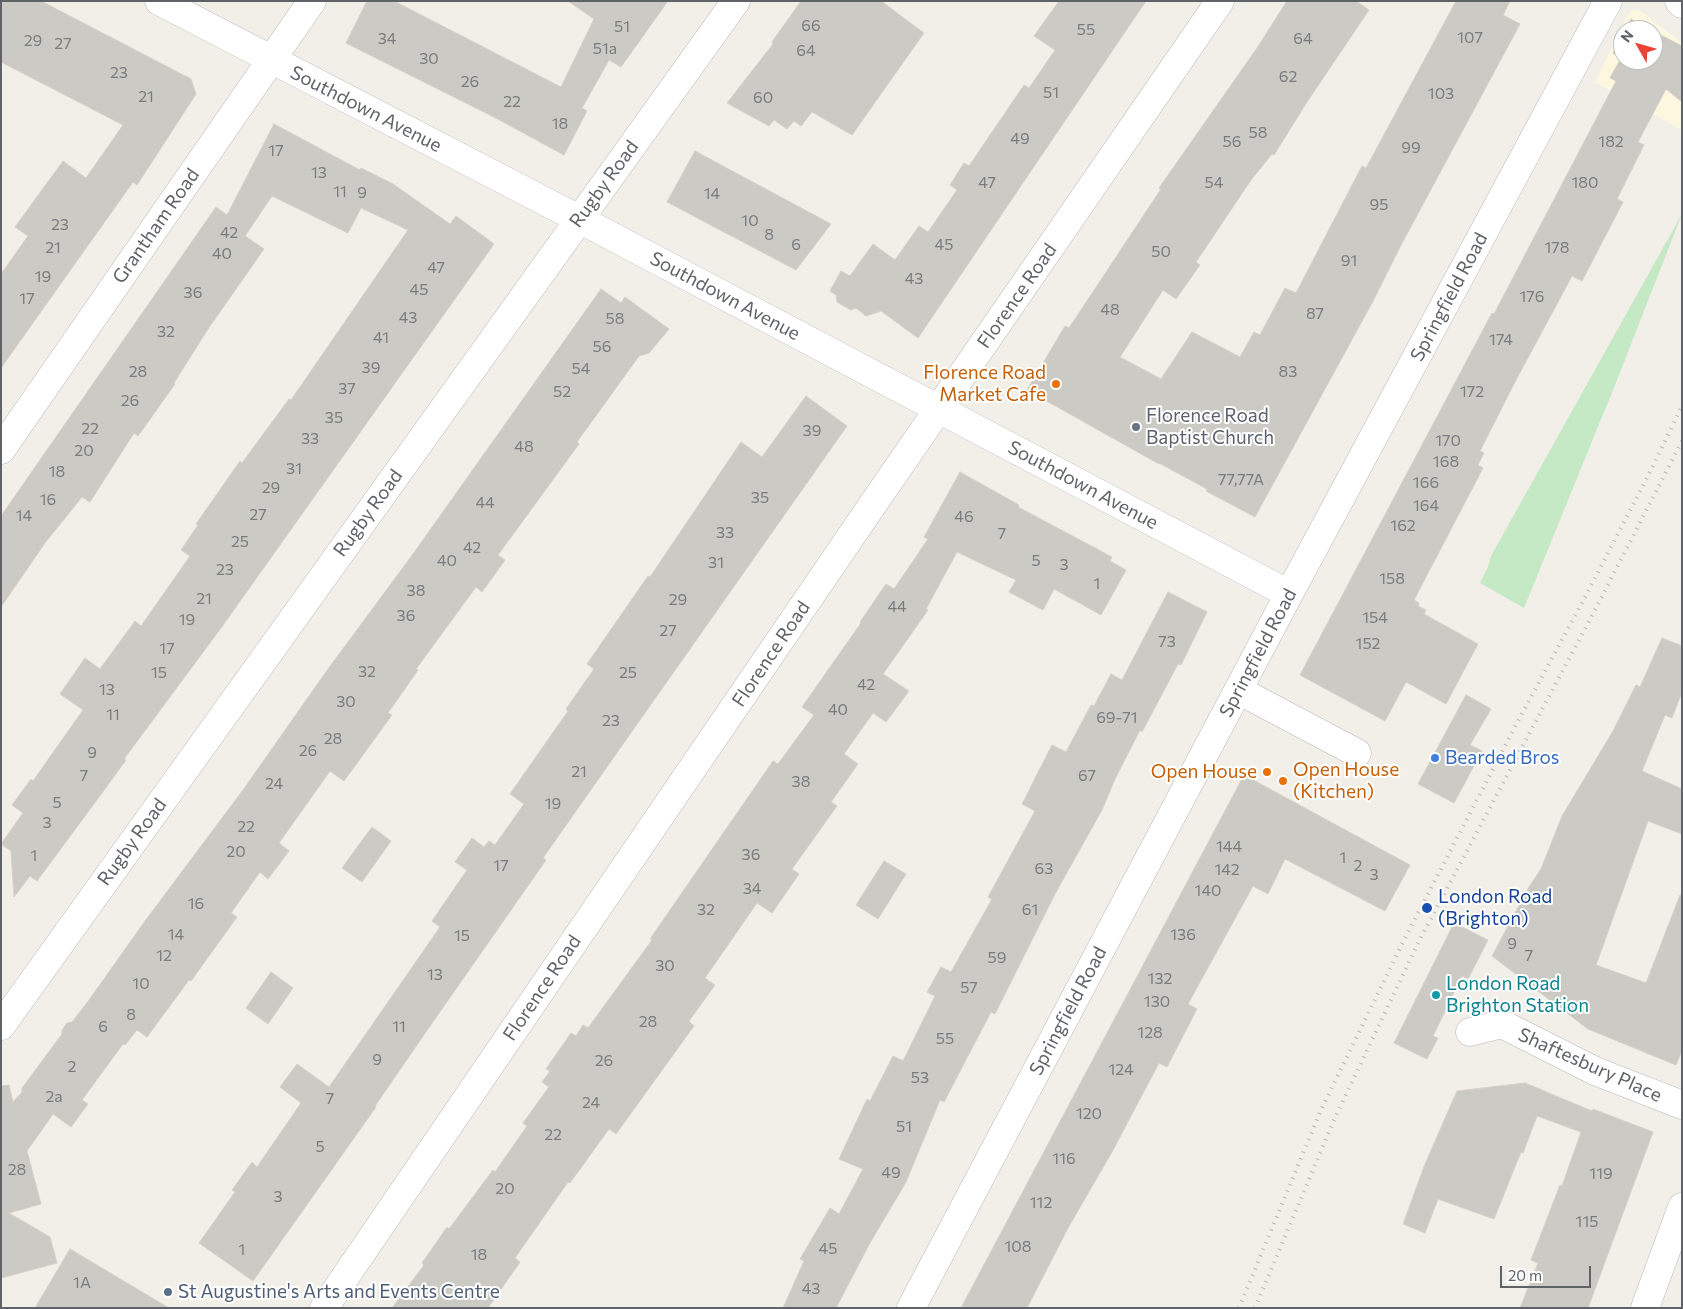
<!DOCTYPE html>
<style>
body{margin:0}
#map{position:relative;width:1683px;height:1309px;overflow:hidden;background:#f1efe8;font-family:Commissioner,sans-serif}
canvas{display:block}
.frame{position:absolute;inset:0;border:2px solid #5f6368;pointer-events:none}
.north{position:absolute;left:1613px;top:20px;width:50px;height:50px;box-sizing:border-box;background:#fff;border:1px solid #bfc1c3;border-radius:50%;rotate:308deg;font-size:14px;font-weight:700;line-height:20px;text-align:center;color:#5f6368}
.north::after{content:'';display:block;margin:auto;width:18px;height:22px;background:#ea4335;clip-path:polygon(50% 0,100% 100%,50% 72%,0 100%)}
.scale{position:absolute;left:1500px;top:1266px;width:91px;height:22px;box-sizing:border-box;border:2px solid #5f6368;border-top:0;padding-left:6px;font-size:15px;line-height:18px;white-space:nowrap;color:#5f6368;-webkit-text-stroke:4px #fff;paint-order:stroke}
</style>
<div id="map">
<canvas width="1683" height="1309"></canvas>
<div class="frame"></div>
<div class="north">N</div>
<div class="scale">20 m</div>
</div>
<script>
const context = document.querySelector('canvas').getContext('2d');
context.lineJoin = 'round';
function paint(path, color) {
  context.fillStyle = color;
  context.fill(path, 'evenodd');
}
function toPath(rows) {
  const path = new Path2D();
  for (const r of rows) {
    path.moveTo(r[0], r[1]);
    for (let i = 2; i < r.length; i += 2) path.lineTo(r[i], r[i + 1]);
  }
  return path;
}
function stroke(path, color, width, dash) {
  context.strokeStyle = color;
  context.lineWidth = width;
  context.lineCap = dash ? 'butt' : 'round';
  context.setLineDash(dash || []);
  context.stroke(path);
}
function write(font, color, halo, rows, align = 'center') {
  context.font = font + ' Commissioner,sans-serif';
  context.lineWidth = 4;
  context.setLineDash([]);
  context.textBaseline = 'middle';
  context.strokeStyle = halo;
  context.fillStyle = color;
  for (const [text, x, y, turn = 0] of rows) {
    context.save();
    context.translate(x, y);
    context.rotate((+turn || 0) * Math.PI / 180);
    context.textAlign = isNaN(turn) ? turn : align;
    if (halo) context.strokeText(text, 0, 0);
    context.fillText(text, 0, 0);
    context.restore();
  }
}
paint(toPath([
 [1632,10,1641,11,1682,43,1682,130,1595,82,1628,14],
 [1623,30,1653,30,1653,60,1623,60]
]), '#fef7e0');
paint(toPath([
 [1682,214,1615,385,1524,608,1480,583,1488,567,1491,556]
]), '#c5e8c5');
const building = toPath([
 [1,1,41,1,191,79,196,94,137,185,133,182,1,368,1,274,28,236,15,227,63,161,86,178,123,125,1,62,1,1],
 [367,1,394,1,561,87,594,19,568,1,668,1,621,67,609,60,582,108,587,111,564,155,492,116,346,43,367,1],
 [801,1,881,1,924,33,852,135,812,112,801,126,794,121,787,129,774,120,769,126,727,103,773,44,772,42,801,1],
 [1059,1,1146,1,918,338,881,311,866,316,856,308,851,310,837,302,836,295,830,291,841,271,850,276,873,244,895,260,919,226,928,232,957,190,950,185,964,163,969,166,1024,85,1029,88,1055,50,1034,36,1059,1],
 [1287,1,1356,1,1369,10,1307,102,1274,155,1272,154,1251,180,1196,262,1200,265,1176,299,1163,290,1120,357,1161,379,1192,332,1240,357,1254,332,1260,335,1285,288,1296,293,1362,166,1366,168,1456,1,1510,1,1503,15,1520,24,1400,247,1372,303,1255,517,1206,491,1207,489,1159,463,1159,464,1027,390,1065,326,1069,328,1161,189,1159,188,1257,48,1287,1],
 [1631,19,1641,25,1651,30,1625,30,1631,19],
 [1653,31,1682,46,1682,102,1666,89,1638,142,1644,145,1617,199,1623,202,1582,281,1572,276,1516,380,1480,451,1484,453,1478,465,1483,468,1414,600,1419,603,1418,606,1426,610,1424,614,1478,644,1446,704,1406,682,1385,721,1300,675,1492,313,1494,314,1616,81,1610,78,1621,58,1613,53,1623,34,1623,60,1653,60,1653,31],
 [274,124,360,170,361,168,393,184,450,224,456,216,494,244,221,628,124,759,126,760,102,793,37,881,30,876,14,897,11,851,1,844,23,813,12,805,31,779,33,781,83,710,60,694,85,658,100,669,135,621,141,626,190,556,181,550,198,525,196,524,240,461,242,463,289,399,291,400,408,230,361,208,348,233,272,196,245,236,264,249,208,329,174,383,175,384,138,436,134,433,90,502,82,497,45,543,1,607,1,516,216,207,227,215,274,124],
 [695,151,831,224,796,270,667,202,695,151],
 [601,289,621,303,625,297,669,329,649,353,639,356,577,442,579,444,498,555,505,560,482,592,476,587,416,669,418,670,388,713,392,715,344,781,330,771,279,843,289,851,268,879,260,872,231,913,237,917,191,981,189,980,147,1037,137,1030,125,1045,123,1044,82,1100,88,1104,71,1127,53,1114,27,1151,41,1204,9,1213,50,1237,57,1263,1,1278,1,1086,9,1085,13,1102,22,1092,22,1088,62,1034,62,1030,67,1023,72,1022,89,1000,145,921,243,790,328,669,413,554,601,289],
 [806,396,847,426,609,764,543,858,546,860,428,1029,375,1106,376,1107,253,1281,199,1243,235,1192,232,1190,252,1162,257,1167,301,1103,280,1087,297,1064,329,1087,440,927,432,921,467,870,455,862,472,838,484,847,489,841,495,845,524,804,510,794,568,711,566,709,594,669,587,664,648,576,650,577,741,442,762,457,806,396],
 [960,472,1019,505,1018,507,1112,557,1110,561,1126,570,1101,615,1054,589,1043,610,1009,592,1016,580,957,552,926,609,928,610,883,674,909,691,886,722,873,713,844,754,858,764,831,802,837,806,792,869,799,874,772,913,757,903,705,978,715,985,689,1021,694,1026,616,1134,609,1129,570,1183,568,1182,515,1258,520,1262,488,1308,392,1308,424,1265,422,1263,447,1227,449,1229,493,1170,495,1172,527,1126,523,1123,549,1087,542,1082,550,1071,546,1069,571,1033,576,1036,583,1025,588,1028,652,940,650,939,773,761,778,764,814,715,802,707,861,623,860,622,886,584,894,589,928,539,924,537,960,472],
 [1168,592,1207,612,1181,665,1178,664,1142,732,1140,730,1115,779,1102,810,1055,894,995,1014,991,1012,944,1102,940,1100,906,1182,870,1243,836,1308,783,1308,804,1261,800,1259,830,1208,839,1214,863,1169,839,1159,867,1099,870,1101,893,1056,903,1061,935,996,927,992,941,967,951,972,992,899,988,897,1035,811,1022,804,1052,745,1066,752,1091,705,1094,706,1111,674,1122,680,1168,592],
 [1662,638,1682,646,1682,692,1672,718,1665,715,1642,771,1682,789,1682,834,1648,821,1596,965,1646,983,1680,895,1682,895,1682,1050,1676,1065,1588,1029,1492,956,1529,887,1541,869,1562,816,1613,731,1636,685,1640,687,1662,638],
 [1466,695,1491,709,1470,745,1482,751,1454,803,1418,784,1466,695],
 [1244,775,1410,865,1385,911,1285,859,1268,894,1253,886,1188,1004,1197,1009,1167,1067,1159,1063,1112,1152,1068,1228,1027,1308,961,1308,1244,775],
 [372,827,391,841,362,882,342,868,372,827],
 [884,861,906,874,878,919,856,905,884,861],
 [1454,923,1488,940,1468,979,1462,976,1433,1036,1438,1038,1427,1059,1394,1043,1454,923],
 [271,972,293,988,268,1024,246,1008,271,972],
 [1525,1083,1592,1111,1593,1109,1653,1132,1588,1308,1520,1308,1538,1263,1531,1260,1560,1185,1562,1186,1581,1132,1537,1116,1523,1153,1521,1152,1494,1219,1438,1199,1425,1233,1403,1224,1425,1164,1457,1091,1525,1083],
 [70,1249,169,1308,35,1308,70,1249]
]);
paint(building, '#cccac5');
stroke(building, '#d6d1c6', 1);
const street = toPath([
 [159,1,579,219,1289,594],
 [1,450,312,1],
 [1238,690,1357,753],
 [1,1026,736,1],
 [1470,1032,1502,1024,1595,1071,1682,1105],
 [324,1308,871,507,1220,1],
 [911,1308,1289,594,1608,1],
 [1645,1308,1682,1207]
]);
const secondary = toPath([
 [1679,1,1682,4]
]);
stroke(street, '#b5b8bc', 29);
stroke(secondary, '#b6babf', 29);
stroke(street, '#fff', 28);
stroke(secondary, '#fff', 28);
stroke(toPath([
 [1239,1308,1321,1110,1405,938,1517,723,1583,601,1647,478,1682,406],
 [1255,1308,1334,1120,1417,945,1596,608,1682,441]
]), '#b6b7b8', 4, [1, 6]);
for (const [x, y, r, color] of [
 [1056,384,5,"#e8710a"],
 [1136,427,5,"#6b7280"],
 [1435,758,5,"#3f7fe0"],
 [1267,772,5,"#e8710a"],
 [1283,781,5,"#e8710a"],
 [1427,908,6,"#1a4fb4"],
 [1436,995,5,"#0f9aa8"],
 [168,1292,5,"#5c6f8a"]
]) {
  const dot = new Path2D();
  dot.arc(x, y, r, 0, 2 * Math.PI);
  context.fillStyle = color;
  context.fill(dot);
  stroke(dot, '#fff', 2);
}
write('16px', '#7a7d7f', null, [
 ["66",811,26],
 ["51",622,27],
 ["55",1086,30],
 ["107",1470,38],
 ["34",387,39],
 ["64",1303,39],
 ["29",33,41],
 ["27",63,44],
 ["51a",605,49],
 ["64",806,51],
 ["30",429,59],
 ["23",119,73],
 ["62",1288,77],
 ["26",470,82],
 ["51",1051,93],
 ["103",1441,94],
 ["21",146,97],
 ["60",763,98],
 ["22",512,102],
 ["18",560,124],
 ["58",1258,133],
 ["49",1020,139],
 ["56",1232,142],
 ["182",1611,142],
 ["99",1411,148],
 ["17",276,151],
 ["13",319,173],
 ["47",987,183],
 ["54",1214,183],
 ["180",1585,183],
 ["11",340,192],
 ["9",362,193],
 ["14",712,194],
 ["95",1379,205],
 ["10",750,221],
 ["23",60,225],
 ["42",229,233],
 ["8",769,235],
 ["6",796,245],
 ["45",944,245],
 ["21",53,248],
 ["178",1557,248],
 ["50",1161,252],
 ["40",222,254],
 ["91",1349,261],
 ["47",436,268],
 ["19",43,277],
 ["43",914,279],
 ["45",419,290],
 ["36",193,293],
 ["176",1532,297],
 ["17",27,299],
 ["48",1110,310],
 ["87",1315,314],
 ["43",408,318],
 ["58",615,319],
 ["32",166,332],
 ["41",381,338],
 ["174",1501,340],
 ["56",602,347],
 ["39",371,368],
 ["54",581,369],
 ["28",138,372],
 ["83",1288,372],
 ["37",347,389],
 ["52",562,392],
 ["172",1472,392],
 ["26",130,401],
 ["35",334,418],
 ["22",90,429],
 ["39",812,431],
 ["33",310,439],
 ["170",1448,441],
 ["48",524,447],
 ["20",84,451],
 ["168",1446,462],
 ["31",294,469],
 ["18",57,472],
 ["77,77A",1241,480],
 ["166",1426,483],
 ["29",271,488],
 ["35",760,498],
 ["16",48,500],
 ["44",485,503],
 ["164",1426,506],
 ["27",258,515],
 ["14",24,516],
 ["46",964,517],
 ["162",1403,526],
 ["33",725,533],
 ["7",1002,534],
 ["25",240,542],
 ["42",472,548],
 ["40",447,561],
 ["5",1036,561],
 ["31",716,563],
 ["3",1064,565],
 ["23",225,570],
 ["158",1392,579],
 ["1",1097,584],
 ["38",416,591],
 ["21",204,599],
 ["29",678,600],
 ["44",897,607],
 ["36",406,616],
 ["154",1375,618],
 ["19",187,620],
 ["27",668,631],
 ["73",1167,642],
 ["152",1368,644],
 ["17",167,649],
 ["32",367,672],
 ["15",159,673],
 ["25",628,673],
 ["42",866,685],
 ["13",107,690],
 ["30",346,702],
 ["40",838,710],
 ["11",113,715],
 ["69-71",1117,718],
 ["23",611,721],
 ["28",333,739],
 ["26",308,751],
 ["9",92,753],
 ["21",579,772],
 ["7",84,776],
 ["67",1087,776],
 ["38",801,782],
 ["24",274,784],
 ["5",57,803],
 ["19",553,804],
 ["3",47,823],
 ["22",246,827],
 ["144",1229,847],
 ["20",236,852],
 ["36",751,855],
 ["1",34,856],
 ["1",1343,858],
 ["17",501,866],
 ["2",1358,866],
 ["63",1044,869],
 ["142",1227,870],
 ["3",1374,875],
 ["34",752,889],
 ["140",1208,891],
 ["16",196,904],
 ["32",706,910],
 ["61",1030,910],
 ["14",176,935],
 ["136",1183,935],
 ["15",462,936],
 ["9",1512,944],
 ["12",164,956],
 ["7",1529,956],
 ["59",997,958],
 ["30",665,966],
 ["13",435,975],
 ["132",1160,979],
 ["10",141,984],
 ["57",969,988],
 ["130",1157,1002],
 ["8",131,1015],
 ["28",648,1022],
 ["6",103,1027],
 ["11",399,1027],
 ["128",1150,1033],
 ["55",945,1039],
 ["9",377,1060],
 ["26",604,1061],
 ["2",72,1067],
 ["124",1121,1070],
 ["53",920,1078],
 ["2a",54,1097],
 ["7",330,1099],
 ["24",591,1103],
 ["120",1089,1114],
 ["51",904,1127],
 ["22",553,1135],
 ["5",320,1147],
 ["116",1064,1159],
 ["28",17,1170],
 ["49",891,1173],
 ["119",1601,1174],
 ["20",505,1189],
 ["3",278,1197],
 ["112",1041,1203],
 ["115",1587,1222],
 ["108",1018,1247],
 ["45",828,1249],
 ["1",242,1250],
 ["18",479,1255],
 ["1A",82,1283],
 ["43",811,1289]
]);
write('19px', '#5f6368', '#fff', [
 ["Southdown Avenue",366,109,27],
 ["Rugby Road",604,184,-54],
 ["Grantham Road",156,226,-55],
 ["Southdown Avenue",725,296,28],
 ["Florence Road",1017,296,-55],
 ["Springfield Road",1449,297,-62],
 ["Southdown Avenue",1083,485,28],
 ["Rugby Road",368,513,-54],
 ["Springfield Road",1258,653,-62],
 ["Florence Road",771,654,-56],
 ["Rugby Road",132,842,-54],
 ["Florence Road",542,988,-56],
 ["Springfield Road",1068,1011,-62],
 ["Shaftesbury Place",1590,1065,24]
]);
write('19px', '#c56008', '#fff', [
 ["Florence Road",1046,373],
 ["Market Cafe",1046,395],
 ["Open House",1293,770,"left"],
 ["(Kitchen)",1293,792,"left"],
 ["Open House",1257,772]
], 'right');
write('19px', '#5b616d', '#fff', [
 ["Florence Road",1146,416],
 ["Baptist Church",1146,438]
], 'left');
write('19px', '#366cbe', '#fff', [
 ["Bearded Bros",1445,758]
], 'left');
write('19px', '#164399', '#fff', [
 ["London Road",1438,897],
 ["(Brighton)",1438,919]
], 'left');
write('19px', '#0d838f', '#fff', [
 ["London Road",1446,984],
 ["Brighton Station",1446,1006]
], 'left');
write('19px', '#4e5e75', '#fff', [
 ["St Augustine's Arts and Events Centre",178,1292]
], 'left');
</script>
